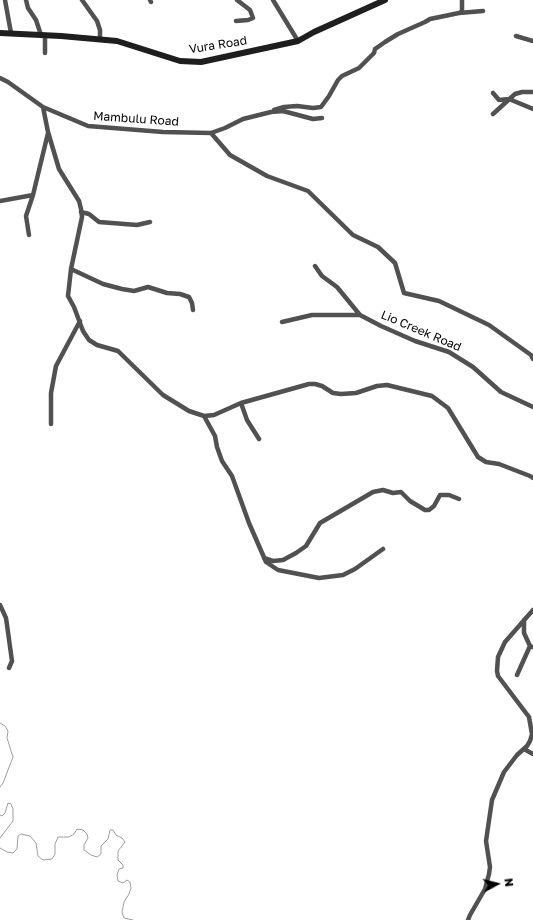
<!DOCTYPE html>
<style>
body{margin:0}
#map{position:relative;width:533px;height:920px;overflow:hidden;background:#fff;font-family:"Golos Text",sans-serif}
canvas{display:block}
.north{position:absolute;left:477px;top:864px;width:40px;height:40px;-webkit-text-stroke:3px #fff;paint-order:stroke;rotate:83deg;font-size:11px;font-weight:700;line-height:16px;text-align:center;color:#000}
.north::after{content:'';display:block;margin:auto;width:14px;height:18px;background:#000;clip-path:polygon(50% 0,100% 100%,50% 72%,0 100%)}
</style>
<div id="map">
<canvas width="533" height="920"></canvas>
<div class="north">N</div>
</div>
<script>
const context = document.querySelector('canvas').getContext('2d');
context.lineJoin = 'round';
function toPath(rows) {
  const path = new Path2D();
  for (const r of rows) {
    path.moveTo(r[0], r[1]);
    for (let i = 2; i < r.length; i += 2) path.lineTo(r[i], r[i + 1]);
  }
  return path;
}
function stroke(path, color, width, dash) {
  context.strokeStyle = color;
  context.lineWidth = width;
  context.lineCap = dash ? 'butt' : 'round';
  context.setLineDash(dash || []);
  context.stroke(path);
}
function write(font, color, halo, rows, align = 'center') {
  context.font = font + ' "Golos Text",sans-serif';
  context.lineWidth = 3;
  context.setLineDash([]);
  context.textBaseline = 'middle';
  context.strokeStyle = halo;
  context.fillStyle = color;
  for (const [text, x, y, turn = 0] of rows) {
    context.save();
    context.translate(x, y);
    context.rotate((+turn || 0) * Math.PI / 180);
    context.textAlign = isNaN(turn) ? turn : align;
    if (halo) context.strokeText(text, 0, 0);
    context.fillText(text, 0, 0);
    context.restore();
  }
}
stroke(toPath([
 [0,723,5,726,8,731,7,738,13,757,3,783,0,787],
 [0,815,2,816,5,813,8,803,11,804,13,809,13,821,0,838],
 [0,848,7,852,13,853,17,849,18,836,21,834,30,836,36,843,38,856,43,860,52,859,55,854,55,844,58,837,69,837,74,834,77,829,83,830,87,834,88,838,84,845,84,850,91,855,97,857,101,854,101,846,108,839,110,830,113,830,116,835,122,838,125,842,118,851,118,860,123,865,123,868,119,869,117,875,118,881,123,883,127,880,130,882,131,888,129,894,124,902,122,912,124,918,133,920]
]), '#9f9f9f', 1);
stroke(toPath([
 [5,0,11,33],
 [26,0,28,8,36,20,41,35],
 [82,0,97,21,100,30,100,39],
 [150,0,151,2],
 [273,0,298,41],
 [459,13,483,11],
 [236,21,248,20,253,18,250,10,237,0],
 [516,36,533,41],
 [45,53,45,35],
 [0,78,8,82,43,107,88,126,163,132,211,133,225,128,243,119,271,112,283,111,313,119,322,118],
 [493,93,499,100,509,99,533,109],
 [43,107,48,132,59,169,79,201,81,209,82,217,71,269,68,296,74,307,83,331,89,340,97,345,118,351,163,395,189,411,204,416,214,415,241,403,309,384,315,384,322,386,333,393,341,394,356,393,377,386,387,385,432,396,448,408,478,457,486,462,499,464,530,476,533,478],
 [274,110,284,107,297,106,313,108,321,107,329,96,338,80,342,76,359,68,374,53,375,49,385,42,398,34,425,22,430,19,459,13,462,11,462,0],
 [493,114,515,94,522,92,533,92],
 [211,133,230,155,267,176,308,191,353,235,378,247,395,263,404,293,439,301,489,325,531,355,533,359],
 [0,201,33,195],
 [81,212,89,214,99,222,137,225,150,222],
 [29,235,26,216,33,195,48,133],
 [315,266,322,276,337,287,360,315,381,326,415,341,449,352,473,367,501,392,533,407],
 [71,269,103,284,122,289,134,291,148,287,167,293,180,294,189,297,192,303,193,310],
 [282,322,312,315,360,315],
 [241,403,247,420,259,439],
 [204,416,215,436,217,447,222,461,232,476,249,523,266,562,278,570,319,578,343,575,355,569,383,549],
 [51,424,51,393,56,366,80,321],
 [264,558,273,561,283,560,296,553,306,546,320,523,373,492,383,490,393,493,401,492,410,501,425,510,429,510,434,506,440,495,449,495,459,499],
 [0,605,6,618,7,625,12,661,9,668],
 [524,620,524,633,530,646,533,647],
 [517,675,530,646],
 [524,749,533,754],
 [468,920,470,915,485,889,489,874,490,867,486,841,492,800,504,772,517,755,527,746,530,741,532,734,529,717,498,676,497,671,498,657,505,642,533,610]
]), '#515151', 4.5);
stroke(toPath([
 [0,33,61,36,117,41,180,61,201,62,298,41,314,32,385,0]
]), '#1e1e1e', 6);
write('12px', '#000', '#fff', [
 ["Vura Road",218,45,-9],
 ["Mambulu Road",136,119,4],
 ["Lio Creek Road",421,331,23]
]);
</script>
